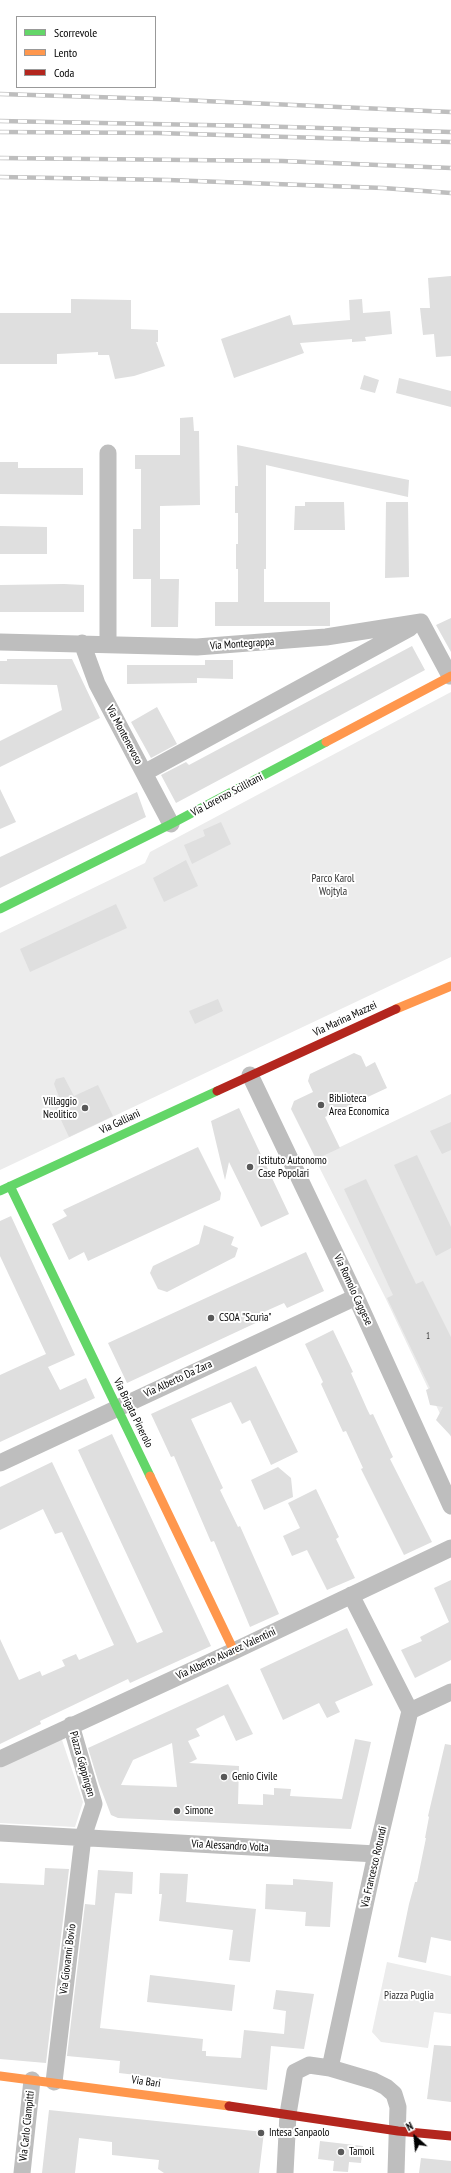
<!DOCTYPE html>
<meta charset="utf-8">
<style>
body{margin:0}
#map{position:relative;width:451px;height:2173px;overflow:hidden;background:#fff;font-family:"PT Sans Narrow",sans-serif}
canvas{display:block}
.legend{position:absolute;left:16px;top:16px;width:140px;height:72px;box-sizing:border-box;background:#fff;border:1px solid #999;margin:0;padding:5px 7px;list-style:none;font-size:12px;color:#000}
.legend li{display:flex;align-items:center;gap:8px;height:20px}
.legend b{width:20px;border:1px solid #999}
.north{position:absolute;left:395px;top:2117px;width:40px;height:40px;-webkit-text-stroke:3px #fff;paint-order:stroke;rotate:333deg;font-size:11px;font-weight:700;line-height:16px;text-align:center;color:#000}
.north::after{content:'';display:block;margin:auto;width:14px;height:18px;background:#000;clip-path:polygon(50% 0,100% 100%,50% 72%,0 100%)}
</style>
<div id="map">
<canvas width="451" height="2173"></canvas>
<ul class="legend">
<li><b style="height:5px;background:#63d668"></b>Scorrevole</li>
<li><b style="height:5px;background:#ff974d"></b>Lento</li>
<li><b style="height:5px;background:#b3261e"></b>Coda</li>
</ul>
<div class="north">N</div>
</div>
<script>
const context = document.querySelector('canvas').getContext('2d');
context.lineJoin = 'round';
function paint(path, color) {
  context.fillStyle = color;
  context.fill(path, 'evenodd');
}
function toPath(rows) {
  const path = new Path2D();
  for (const r of rows) {
    path.moveTo(r[0], r[1]);
    for (let i = 2; i < r.length; i += 2) path.lineTo(r[i], r[i + 1]);
  }
  return path;
}
function stroke(path, color, width, dash) {
  context.strokeStyle = color;
  context.lineWidth = width;
  context.lineCap = dash ? 'butt' : 'round';
  context.setLineDash(dash || []);
  context.stroke(path);
}
function write(font, color, halo, rows, align = 'center') {
  context.font = font + ' "PT Sans Narrow",sans-serif';
  context.lineWidth = 4;
  context.setLineDash([]);
  context.textBaseline = 'middle';
  context.strokeStyle = halo;
  context.fillStyle = color;
  for (const [text, x, y, turn = 0] of rows) {
    context.save();
    context.translate(x, y);
    context.rotate((+turn || 0) * Math.PI / 180);
    context.textAlign = isNaN(turn) ? turn : align;
    if (halo) context.strokeText(text, 0, 0);
    context.fillText(text, 0, 0);
    context.restore();
  }
}
paint(toPath([
 [451,692,451,957,0,1170,0,933,145,863,150,852],
 [451,1094,451,1437,385,1297,315,1159],
 [61,1737,83,1802,75,1827,0,1823,0,1768],
 [387,1962,451,1976,451,2014,434,2012,428,2048,381,2042,372,2032]
]), '#ececec');
paint(toPath([
 [451,276,451,356,436,357,434,334,423,335,420,308,430,308,428,278],
 [71,299,131,300,131,329,158,330,158,342,156,342,165,366,134,376,115,379,109,355,98,355,98,352,57,354,57,364,0,364,0,313,71,313],
 [362,299,363,313,390,311,392,334,365,337,366,341,352,342,352,339,300,343,304,353,234,378,221,339,290,315,293,325,350,320,349,300],
 [364,375,379,380,375,393,360,389],
 [399,378,451,391,451,407,396,393],
 [193,417,194,431,199,431,200,505,160,506,160,579,179,579,178,627,151,627,151,579,133,579,133,529,141,529,141,469,135,469,135,455,180,455,180,418],
 [237,445,409,480,408,497,266,465,266,569,264,569,264,602,330,602,330,626,215,626,215,602,238,602,238,569,236,569,236,544,238,544,238,513,235,513,235,486,238,486],
 [0,462,18,462,18,468,83,468,83,495,0,494],
 [305,502,344,502,345,530,294,530,295,506,305,506],
 [386,502,408,502,409,577,385,578],
 [0,526,47,527,47,554,0,554],
 [64,584,84,585,84,612,0,612,0,585],
 [451,618,451,652,436,625],
 [412,646,425,670,176,803,161,775,186,762,189,765],
 [7,659,72,659,100,718,0,767,0,741,62,710,57,685,0,684,0,661,7,661],
 [205,660,233,660,233,679,197,678,197,683,127,684,127,665,205,665],
 [157,707,177,744,151,758,131,722],
 [0,789,16,822,0,829],
 [137,792,146,817,0,888,0,857],
 [221,822,231,844,192,864,184,845,205,836,203,830],
 [186,860,198,886,164,902,153,878],
 [116,904,127,928,30,972,20,949],
 [218,999,223,1011,195,1024,189,1011],
 [354,1053,361,1056,366,1067,375,1062,387,1088,325,1117,340,1148,316,1159,291,1109,294,1101,313,1092,308,1081,310,1074],
 [64,1077,74,1096,98,1085,113,1116,69,1137,54,1105,61,1102,54,1084,56,1079],
 [239,1108,289,1214,261,1227,229,1162,225,1180,211,1121],
 [451,1122,451,1150,442,1154,430,1131],
 [198,1147,221,1193,220,1200,88,1261,84,1252,69,1260,52,1224,67,1216,63,1210],
 [417,1155,451,1227,451,1248,436,1256,394,1165],
 [366,1179,416,1284,423,1281,451,1337,451,1436,436,1420,443,1407,430,1405,426,1390,430,1388,387,1298,393,1295,344,1189],
 [11,1216,75,1355,48,1367,60,1390,86,1378,95,1398,0,1442,0,1375,46,1354,0,1256,0,1221],
 [204,1225,234,1237,231,1245,238,1248,235,1257,167,1292,158,1289,150,1273,153,1266,199,1244],
 [306,1252,324,1291,287,1308,284,1303,257,1315,260,1321,127,1383,108,1343],
 [333,1330,353,1372,351,1373,367,1409,370,1415,373,1414,393,1457,390,1459,432,1542,404,1555,361,1469,363,1468,346,1431,343,1432,321,1384,323,1382,305,1344],
 [256,1366,298,1452,271,1465,250,1420,242,1424,231,1402,191,1419,223,1488,220,1490,238,1527,240,1526,279,1614,250,1627,214,1541,211,1542,174,1456,171,1457,151,1414],
 [112,1434,211,1646,130,1683,128,1679,40,1721,41,1724,0,1744,0,1639,19,1680,40,1671,42,1676,65,1666,62,1660,76,1654,79,1660,114,1645,62,1532,55,1534,43,1509,0,1530,0,1487,52,1462,137,1643,163,1632,78,1450],
 [278,1467,291,1478,293,1497,264,1510,251,1480],
 [316,1489,339,1537,336,1539,355,1578,327,1590,307,1550,292,1556,283,1536,300,1528,288,1503],
 [451,1580,451,1660,415,1678,401,1650,422,1641,420,1637,449,1622,434,1588],
 [347,1628,373,1685,335,1702,340,1712,327,1718,319,1703,283,1720,260,1669],
 [228,1684,253,1734,236,1741,224,1715,196,1729,200,1736,188,1741,197,1759,189,1763,239,1766,238,1804,263,1805,263,1794,274,1795,274,1788,291,1789,290,1796,342,1799,355,1739,371,1742,351,1829,118,1818,111,1815,99,1784,88,1748],
 [172,1743,177,1787,121,1785,133,1760],
 [445,1744,451,1745,451,1941,431,1937,426,1963,398,1957,409,1904,415,1882,417,1882,426,1838,425,1838,429,1817,428,1816],
 [45,1868,69,1869,46,2063,0,2059,0,1883,44,1885],
 [98,1870,133,1872,132,1894,115,1893,100,2028,203,2039,202,2051,206,2051,206,2056,241,2058,244,2030,284,2034,286,2011,273,2009,276,1990,314,1994,304,2049,271,2046,267,2090,119,2073,120,2061,67,2056,85,1904,95,1905],
 [160,1873,188,1874,186,1902,256,1909,250,1962,229,1960,233,1930,159,1921,162,1894,159,1894],
 [293,1879,333,1882,330,1927,305,1926,306,1912,265,1909,266,1884,293,1885],
 [150,1975,235,1985,232,2011,147,2002],
 [434,2045,451,2046,451,2102,427,2099],
 [49,2110,264,2132,259,2173,164,2173,158,2169,159,2160,112,2155,112,2142,79,2138,75,2173,42,2173],
 [320,2141,363,2146,361,2163,349,2162,348,2172,333,2171,334,2161,318,2159],
 [421,2158,451,2161,451,2173,419,2173]
]), '#dfdfdf');
stroke(toPath([
 [0,642,197,647,326,637,421,622,450,676],
 [82,643,97,684,171,824],
 [108,644,108,453],
 [144,773,410,628],
 [250,1075,356,1297,451,1506],
 [0,1463,356,1297],
 [351,1595,410,1711],
 [0,1759,234,1651,451,1548],
 [0,1833,376,1854],
 [330,2068,376,1854,410,1711,451,1692],
 [54,2082,83,1837,94,1804,71,1725],
 [22,2173,32,2080],
 [285,2173,288,2114,295,2072,309,2065,330,2068,374,2081,386,2087,394,2094,398,2107,396,2173]
]), '#bebebe', 17);
stroke(toPath([
 [0,909,171,824,326,742],
 [10,1186,150,1476],
 [0,1191,217,1091]
]), '#63d668', 9);
stroke(toPath([
 [326,742,451,676],
 [396,1009,451,986],
 [150,1476,234,1651],
 [0,2076,229,2106]
]), '#ff974d', 9);
stroke(toPath([
 [217,1091,396,1009],
 [229,2106,398,2131,451,2136]
]), '#b3261e', 9);
const rail = toPath([
 [0,94,159,99,451,112],
 [0,121,254,126,451,132],
 [0,132,158,133,451,142],
 [0,158,282,161,451,168],
 [0,177,168,180,383,188,451,193]
]);
stroke(rail, '#bebebe', 4.5);
stroke(rail, '#fff', 3, [9]);
for (const [x, y, r, color] of [
 [321,1105,4,"#595959"],
 [85,1108,4,"#595959"],
 [250,1167,4,"#595959"],
 [211,1318,4,"#595959"],
 [224,1777,4,"#595959"],
 [177,1811,4,"#595959"],
 [261,2133,4,"#595959"],
 [341,2152,4,"#595959"]
]) {
  const dot = new Path2D();
  dot.arc(x, y, r, 0, 2 * Math.PI);
  context.fillStyle = color;
  context.fill(dot);
  stroke(dot, '#fff', 1.5);
}
write('9px', '#383838', null, [
 ["1",428,1336]
]);
write('11px', '#000', '#fff', [
 ["Via Montegrappa",242,644,-4],
 ["Via Montenevoso",124,735,62],
 ["Via Lorenzo Scillitani",227,795,-28],
 ["Via Marina Mazzei",345,1019,-25],
 ["Via Galliani",120,1122,-25],
 ["Via Romolo Caggese",353,1290,65],
 ["Via Alberto Da Zara",178,1379,-25],
 ["Via Brigata Pinerolo",133,1413,64],
 ["Via Alberto Alvarez Valentini",226,1654,-25],
 ["Piazza Göppingen",82,1764,74],
 ["Via Alessandro Volta",230,1846,3],
 ["Via Francesco Rotundi",374,1867,-77],
 ["Via Giovanni Bovio",68,1959,-83],
 ["Via Bari",146,2082,8],
 ["Via Carlo Ciampitti",27,2126,-84]
]);
write('11px', '#333', '#fff', [
 ["Parco Karol",333,879],
 ["Wojtyla",333,892],
 ["Piazza Puglia",409,1996]
]);
write('11px', '#000', '#fff', [
 ["Biblioteca",329,1099],
 ["Area Economica",329,1112],
 ["Villaggio",77,1102,"right"],
 ["Neolitico",77,1115,"right"],
 ["Istituto Autonomo",258,1161],
 ["Case Popolari",258,1174],
 ["CSOA \"Scurìa\"",219,1318],
 ["Genio Civile",232,1777],
 ["Simone",185,1811],
 ["Intesa Sanpaolo",269,2133],
 ["Tamoil",349,2152]
], 'left');
</script>
